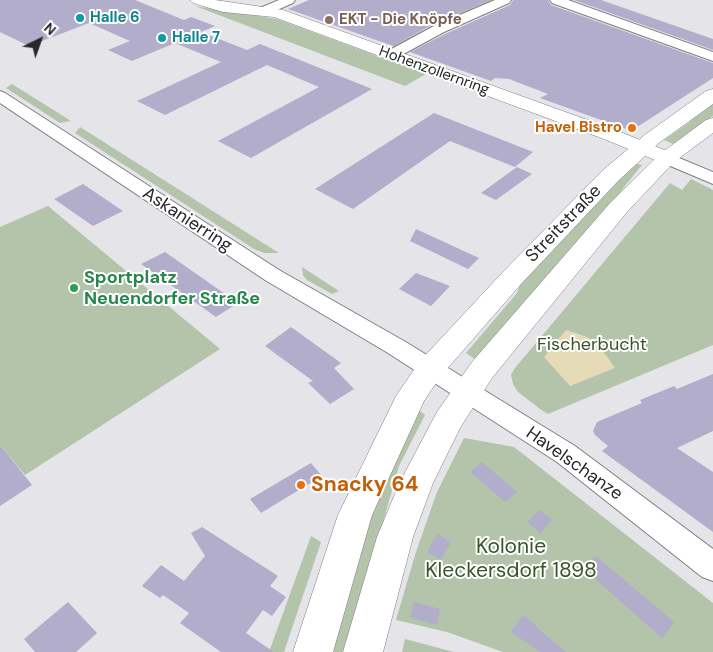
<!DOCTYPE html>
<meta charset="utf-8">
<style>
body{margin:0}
#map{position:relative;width:713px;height:652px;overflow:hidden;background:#e5e4e8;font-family:"DM Sans",sans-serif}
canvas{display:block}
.north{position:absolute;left:15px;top:15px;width:50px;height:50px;-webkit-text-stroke:4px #fff;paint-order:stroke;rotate:42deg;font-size:14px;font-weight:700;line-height:20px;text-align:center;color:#28282a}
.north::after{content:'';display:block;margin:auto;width:18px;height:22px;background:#28282a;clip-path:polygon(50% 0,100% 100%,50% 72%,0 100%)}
</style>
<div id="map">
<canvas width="713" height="652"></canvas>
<div class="north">N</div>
</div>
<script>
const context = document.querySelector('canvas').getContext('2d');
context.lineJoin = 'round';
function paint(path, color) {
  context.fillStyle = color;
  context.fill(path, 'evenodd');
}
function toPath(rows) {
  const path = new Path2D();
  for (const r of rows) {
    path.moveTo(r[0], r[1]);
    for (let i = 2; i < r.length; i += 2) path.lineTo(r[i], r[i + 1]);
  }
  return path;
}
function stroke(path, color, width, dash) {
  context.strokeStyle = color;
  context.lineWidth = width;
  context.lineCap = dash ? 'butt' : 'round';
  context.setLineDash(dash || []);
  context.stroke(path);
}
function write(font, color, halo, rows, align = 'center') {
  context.font = font + ' "DM Sans",sans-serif';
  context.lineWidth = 4;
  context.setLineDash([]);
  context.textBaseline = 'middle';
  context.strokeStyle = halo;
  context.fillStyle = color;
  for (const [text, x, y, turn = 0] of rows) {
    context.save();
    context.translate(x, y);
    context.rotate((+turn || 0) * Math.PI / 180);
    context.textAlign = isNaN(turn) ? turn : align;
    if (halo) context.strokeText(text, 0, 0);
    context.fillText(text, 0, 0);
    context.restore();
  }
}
paint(toPath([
 [488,0,500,0,397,47,392,46,445,19],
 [195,6,277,19,426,74,405,86],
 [12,84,71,121,60,123,6,88],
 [713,101,713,116,673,144,664,140,687,124],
 [80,127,279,253,264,253,254,249,75,133],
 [632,162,642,165,624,187,612,205,475,359,466,353,517,293,521,282],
 [691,179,713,190,713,345,548,414,540,409,518,392,513,384,511,375,515,368,670,183,682,190],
 [48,206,220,349,25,475,0,445,0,227],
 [302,267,339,291,332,294,307,280,303,275],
 [416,408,425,415,399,466,346,652,328,652,365,529],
 [464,438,514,447,713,603,713,652,503,652,447,632,396,620,415,555,437,492],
 [311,536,321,542,284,652,269,652],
 [405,639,454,652,402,652]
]), '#b3c4aa');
paint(toPath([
 [566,330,587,337,599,345,615,368,570,386,544,357]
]), '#e5dbb6');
paint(toPath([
 [0,0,135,0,184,20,191,17,215,26,201,32,247,50,260,44,372,89,251,158,218,141,319,87,267,65,165,115,137,101,221,62,175,43,132,61,108,50,130,41,89,23,29,46,0,32],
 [309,0,490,0,433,24,393,46,288,9],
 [513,0,548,0,551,5,713,63,713,78,634,129,626,129,540,98,548,94,509,79,495,78,491,81,410,52,445,34,510,5],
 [574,0,601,0,713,39,713,50],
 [434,113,533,152,515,167,450,141,353,209,315,189],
 [517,167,532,174,496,200,481,193],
 [83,184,123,211,93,226,54,199],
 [416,229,479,258,468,269,410,241],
 [165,252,238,303,216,317,141,264],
 [416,273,450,286,431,306,399,289],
 [291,327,341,363,334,368,354,389,330,404,308,383,313,381,265,346],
 [713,374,713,431,677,448,713,472,713,532,602,451,608,446,595,435,593,431,597,422,642,403,640,400,674,386,677,389],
 [0,445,32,485,0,506],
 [482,462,517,492,505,502,470,472],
 [311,463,322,476,261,513,250,499],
 [540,510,552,520,540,533,527,522],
 [202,527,278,576,270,586,286,597,272,616,263,610,246,633,274,652,221,652,180,623,189,613,163,595,160,598,142,586,161,565,184,581,205,556,191,533],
 [437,534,451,542,441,560,427,552],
 [596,556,674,622,662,638,584,569],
 [68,602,97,633,76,652,35,652,24,639],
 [414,602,440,609,437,625,410,618],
 [523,615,536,625,535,626,566,652,540,652,511,632]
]), '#b2adcb');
const minor = toPath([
 [279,0,295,0,293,3,268,14,260,14,258,11,260,8,279,0],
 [495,0,511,0,509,3,444,32,396,58,391,59,384,55,386,52,434,26,495,0],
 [550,0,568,0,713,52,713,61,552,3,550,0],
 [0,91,5,93,279,270,404,341,575,446,713,549,713,581,702,577,557,462,388,353,265,280,0,103,0,91],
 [667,153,713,172,713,184,661,162,658,158,661,154,667,153]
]);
const tertiary = toPath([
 [190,0,215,0,283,10,618,131,674,154,678,158,674,162,667,164,660,162,604,139,274,17,223,12,193,3,190,0]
]);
const secondary = toPath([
 [713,89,713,104,660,142,618,181,521,284,440,377,424,401,372,515,333,652,293,652,338,515,396,396,420,361,503,272,602,171,646,134,706,91,713,89],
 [713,118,713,133,674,162,627,212,492,378,460,428,433,483,413,537,383,652,343,652,377,537,400,482,437,412,472,362,611,202,660,154,706,120,713,118]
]);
stroke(minor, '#7f7e82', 2);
stroke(tertiary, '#7f7e82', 1);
stroke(secondary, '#7f7e82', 1);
paint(minor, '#fff');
paint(tertiary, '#fff');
paint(secondary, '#fff');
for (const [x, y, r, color] of [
 [80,18,5,"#0f9aa8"],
 [329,20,5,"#8d6e63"],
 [162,38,5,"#0f9aa8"],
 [632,128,5,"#e8710a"],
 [74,288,5,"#2e9e5b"],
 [301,485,5,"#e8710a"]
]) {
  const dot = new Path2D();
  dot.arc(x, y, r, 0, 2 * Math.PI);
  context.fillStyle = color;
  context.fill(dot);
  stroke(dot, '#fff', 2);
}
write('bold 15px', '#0d838f', '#fff', [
 ["Halle 6",90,18],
 ["Halle 7",172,38]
], 'left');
write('bold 15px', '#785e54', '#fff', [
 ["EKT - Die Knöpfe",339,20]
], 'left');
write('15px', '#28282a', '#fff', [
 ["Hohenzollernring",434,71,20]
]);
write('bold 15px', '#c56008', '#fff', [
 ["Havel Bistro",622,128]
], 'right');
write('18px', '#28282a', '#fff', [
 ["Askanierring",187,220,33],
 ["Streitstraße",564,224,-46],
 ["Havelschanze",574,464,35]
]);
write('bold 18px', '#27864d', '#fff', [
 ["Sportplatz",84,278],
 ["Neuendorfer Straße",84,299]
], 'left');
write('18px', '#395328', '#fff', [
 ["Fischerbucht",592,345]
]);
write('bold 21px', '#c56008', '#fff', [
 ["Snacky 64",311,485]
], 'left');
write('21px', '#395328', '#fff', [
 ["Kolonie",511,547],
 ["Kleckersdorf 1898",511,571]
]);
</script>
